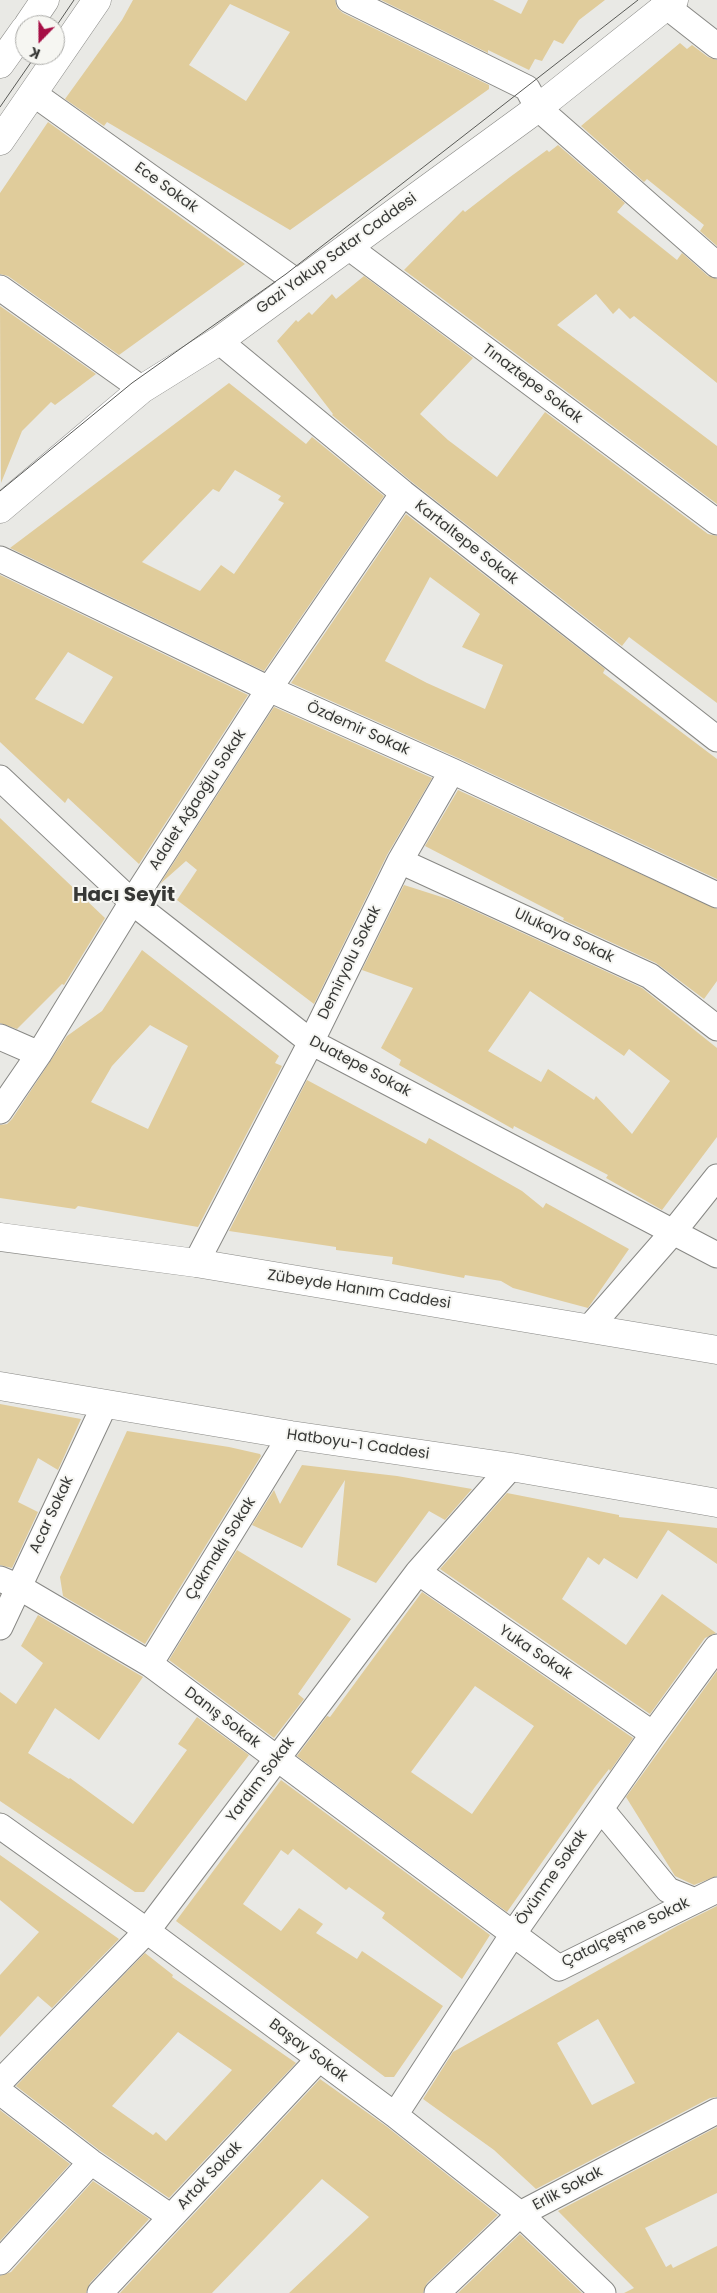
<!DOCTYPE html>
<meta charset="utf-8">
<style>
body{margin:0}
#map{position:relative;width:717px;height:2293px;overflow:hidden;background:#e9e9e5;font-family:Poppins,sans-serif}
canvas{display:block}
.north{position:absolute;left:15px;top:15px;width:50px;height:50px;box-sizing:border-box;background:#f6f6f2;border:1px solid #aaaaa7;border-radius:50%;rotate:202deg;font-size:14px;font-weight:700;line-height:20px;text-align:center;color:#373836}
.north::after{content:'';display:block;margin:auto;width:18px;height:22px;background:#a60e45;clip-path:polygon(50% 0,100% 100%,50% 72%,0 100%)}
</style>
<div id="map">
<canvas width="717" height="2293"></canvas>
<div class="north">K</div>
</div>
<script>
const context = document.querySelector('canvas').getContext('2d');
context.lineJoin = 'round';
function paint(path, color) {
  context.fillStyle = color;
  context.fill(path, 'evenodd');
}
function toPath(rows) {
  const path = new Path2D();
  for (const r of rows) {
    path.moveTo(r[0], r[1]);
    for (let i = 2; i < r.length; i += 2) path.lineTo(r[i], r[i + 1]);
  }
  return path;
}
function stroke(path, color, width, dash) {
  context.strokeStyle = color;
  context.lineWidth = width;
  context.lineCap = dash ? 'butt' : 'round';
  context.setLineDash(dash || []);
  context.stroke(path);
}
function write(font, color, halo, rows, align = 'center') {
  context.font = font + ' Poppins,sans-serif';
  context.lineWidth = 4;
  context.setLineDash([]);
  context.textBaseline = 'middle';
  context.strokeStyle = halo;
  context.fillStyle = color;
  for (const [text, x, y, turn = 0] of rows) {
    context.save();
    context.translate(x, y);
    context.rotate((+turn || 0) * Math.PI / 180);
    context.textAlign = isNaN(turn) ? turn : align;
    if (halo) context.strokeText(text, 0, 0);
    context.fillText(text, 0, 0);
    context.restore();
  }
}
paint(toPath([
 [133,0,335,0,337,8,343,13,489,85,489,89,290,230,107,122,104,126,65,99,122,20],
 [230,4,290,32,246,101,189,65],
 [381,0,493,0,521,14,528,0,605,0,579,20,563,44,554,40,542,61,535,59,529,70,488,50,488,53],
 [680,43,687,49,692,45,708,57,717,60,717,246,700,231,704,225,647,179,644,182,581,126],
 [48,122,245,264,119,355,8,276,0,274,0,193],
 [558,145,625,203,617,212,677,260,682,253,708,276,717,279,717,383,634,316,630,319,619,308,613,314,596,294,557,325,717,446,717,504,404,270,463,210,465,212,510,177,547,150,549,152],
 [364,276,473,358,420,414,448,440,497,477,545,412,708,534,717,536,717,703,629,637,622,646,412,482,332,415,333,414,277,341,296,320,298,322,309,312,312,315,332,294,336,299],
 [0,306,96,374,55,405,51,402,22,431,1,483],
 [229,383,306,444,312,437,384,496,264,671,10,548],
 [235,470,281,496,278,500,284,503,234,574,221,565,200,591,142,562,213,489,219,492],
 [406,514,605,669,603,673,717,759,717,879,458,758,291,683],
 [430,577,480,614,462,647,503,665,485,709,427,683,385,661],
 [0,575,248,695,139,864,68,798,65,803,0,742],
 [68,652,113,677,83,724,35,699],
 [274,707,432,778,387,855,314,1004,177,900,197,870,186,861,160,884],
 [458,790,717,909,717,981,704,999,656,963,563,920,564,918,425,846],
 [0,818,105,918,64,985,62,984,17,1029,0,1023],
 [404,885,451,900,642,988,717,1048,717,1137,662,1210,606,1178,608,1175,514,1126,513,1129,399,1065,401,1060,381,1048,413,988,362,970],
 [530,991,624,1056,629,1049,670,1081,632,1134,596,1096,594,1100,548,1069,541,1082,488,1051],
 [142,950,279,1056,275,1063,282,1066,198,1227,78,1206,75,1209,0,1198,0,1125,7,1124,12,1119,67,1036,102,1011],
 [150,1025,188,1046,148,1129,91,1102,112,1066],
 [307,1080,426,1144,429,1138,522,1191,543,1208,546,1203,629,1249,588,1308,513,1288,501,1281,465,1275,464,1278,392,1264,393,1257,336,1250,336,1247,229,1231],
 [0,1404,81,1419,58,1470,38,1458,18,1502,38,1512,12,1568,0,1565],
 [127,1431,229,1447,260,1454,261,1456,145,1644,63,1596,60,1577],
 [302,1465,397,1476,472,1489,445,1520,429,1511,376,1583,337,1565,345,1480,302,1548,252,1525,274,1490,280,1504],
 [507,1493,619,1515,619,1517,717,1528,717,1564,668,1530,637,1579,604,1558,599,1565,588,1557,562,1599,626,1645,662,1594,716,1633,705,1638,650,1714,440,1569],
 [237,1550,351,1619,298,1694,304,1699,274,1738,169,1660],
 [422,1592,633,1738,610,1771,609,1769,595,1787,507,1912,297,1756,327,1716,330,1717],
 [475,1686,534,1726,472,1814,411,1772],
 [38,1615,143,1677,99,1740,55,1708,28,1753,69,1779,70,1778,133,1824,187,1750,178,1744,197,1717,249,1755,144,1892,135,1892,0,1801,0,1692,16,1704,43,1663,21,1646],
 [717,1671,717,1876,694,1885,675,1876,626,1797],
 [281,1780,490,1935,462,1979,382,1918,385,1913,349,1887,346,1890,293,1849,288,1855,281,1850,243,1904,281,1931,299,1908,323,1924,316,1933,357,1959,362,1951,443,2006,394,2077,385,2077,176,1921],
 [0,1855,119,1939,52,2008,38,1996,0,2037,0,1975,39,1932,0,1900],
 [717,1906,717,2097,710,2098,536,2189,494,2150,423,2099,453,2052,677,1926],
 [598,2019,635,2083,592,2105,557,2043],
 [145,1953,173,1975,172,1977,296,2063,169,2198,99,2150,16,2086],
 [178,2032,232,2070,166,2141,156,2132,153,2135,112,2106],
 [320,2079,386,2126,498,2215,427,2283,423,2293,289,2293,369,2217,322,2179,212,2293,120,2293],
 [0,2110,70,2164,0,2241],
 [717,2127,717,2193,645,2228,666,2267,671,2264,673,2268,717,2246,717,2293,624,2293,634,2288,558,2211],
 [93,2181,149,2219,90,2283,86,2293,0,2293,0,2276,11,2272],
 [520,2234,582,2293,458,2293]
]), '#e0cc9b');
const street = toPath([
 [349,0,527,88,538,108,717,265],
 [664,0,666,6,717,46],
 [34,94,297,282],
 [347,246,717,522],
 [0,288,142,389],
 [219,341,403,493,717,739],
 [0,559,269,689,452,771,717,895],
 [0,778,132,902,311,1042,717,1255],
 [400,861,650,976,717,1028],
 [0,1037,39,1054],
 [0,1111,39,1054,132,902,269,689,403,493],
 [196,1263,311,1042,400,861,452,771],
 [590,1327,674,1231,717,1177],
 [418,1572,653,1734],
 [0,1579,19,1587,150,1664,559,1968,717,1890],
 [0,1627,105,1404],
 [150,1664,291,1435],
 [601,1809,668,1890,693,1900],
 [0,1826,147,1931,395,2115,520,2214,603,2293],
 [0,2082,147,1931,418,1572,511,1467],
 [0,2092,91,2162,171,2217],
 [395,2115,513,1934,653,1734,717,1647],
 [0,2262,91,2162],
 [100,2293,319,2059],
 [437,2293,520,2214,717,2111]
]);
const secondary = toPath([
 [28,25,45,0],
 [0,64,25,29],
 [0,141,97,0],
 [0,509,142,389,219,341,538,108,674,0],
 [0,1237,196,1263,717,1350],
 [0,1386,291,1435,511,1467,717,1503]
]);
stroke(street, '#888885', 27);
stroke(secondary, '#888885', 29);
stroke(street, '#fff', 25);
stroke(secondary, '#fff', 28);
stroke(toPath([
 [55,28,74,0],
 [0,107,36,55],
 [0,491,132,383,286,274,638,0]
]), '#595a57', 1);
write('15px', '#373836', '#f6f6f2', [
 ["Ece Sokak",166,188,36],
 ["Gazi Yakup Satar Caddesi",337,254,-36],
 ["Tınaztepe Sokak",532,384,37],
 ["Kartaltepe Sokak",466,543,38],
 ["Özdemir Sokak",358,729,24],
 ["Adalet Ağaoğlu Sokak",198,800,-57],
 ["Ulukaya Sokak",564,936,25],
 ["Demiryolu Sokak",350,963,-64],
 ["Duatepe Sokak",360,1067,28],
 ["Zübeyde Hanım Caddesi",359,1290,9],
 ["Hatboyu-1 Caddesi",358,1445,8],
 ["Acar Sokak",52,1515,-65],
 ["Çakmaklı Sokak",221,1549,-58],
 ["Yuka Sokak",535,1653,34],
 ["Danış Sokak",222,1718,37],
 ["Yardım Sokak",261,1780,-53],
 ["Övünme Sokak",552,1878,-55],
 ["Çatalçeşme Sokak",626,1933,-26],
 ["Başay Sokak",308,2051,37],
 ["Artok Sokak",210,2176,-47],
 ["Erlik Sokak",568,2189,-28]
]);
write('bold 20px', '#373836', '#f6f6f2', [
 ["Hacı Seyit",124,896]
]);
</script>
